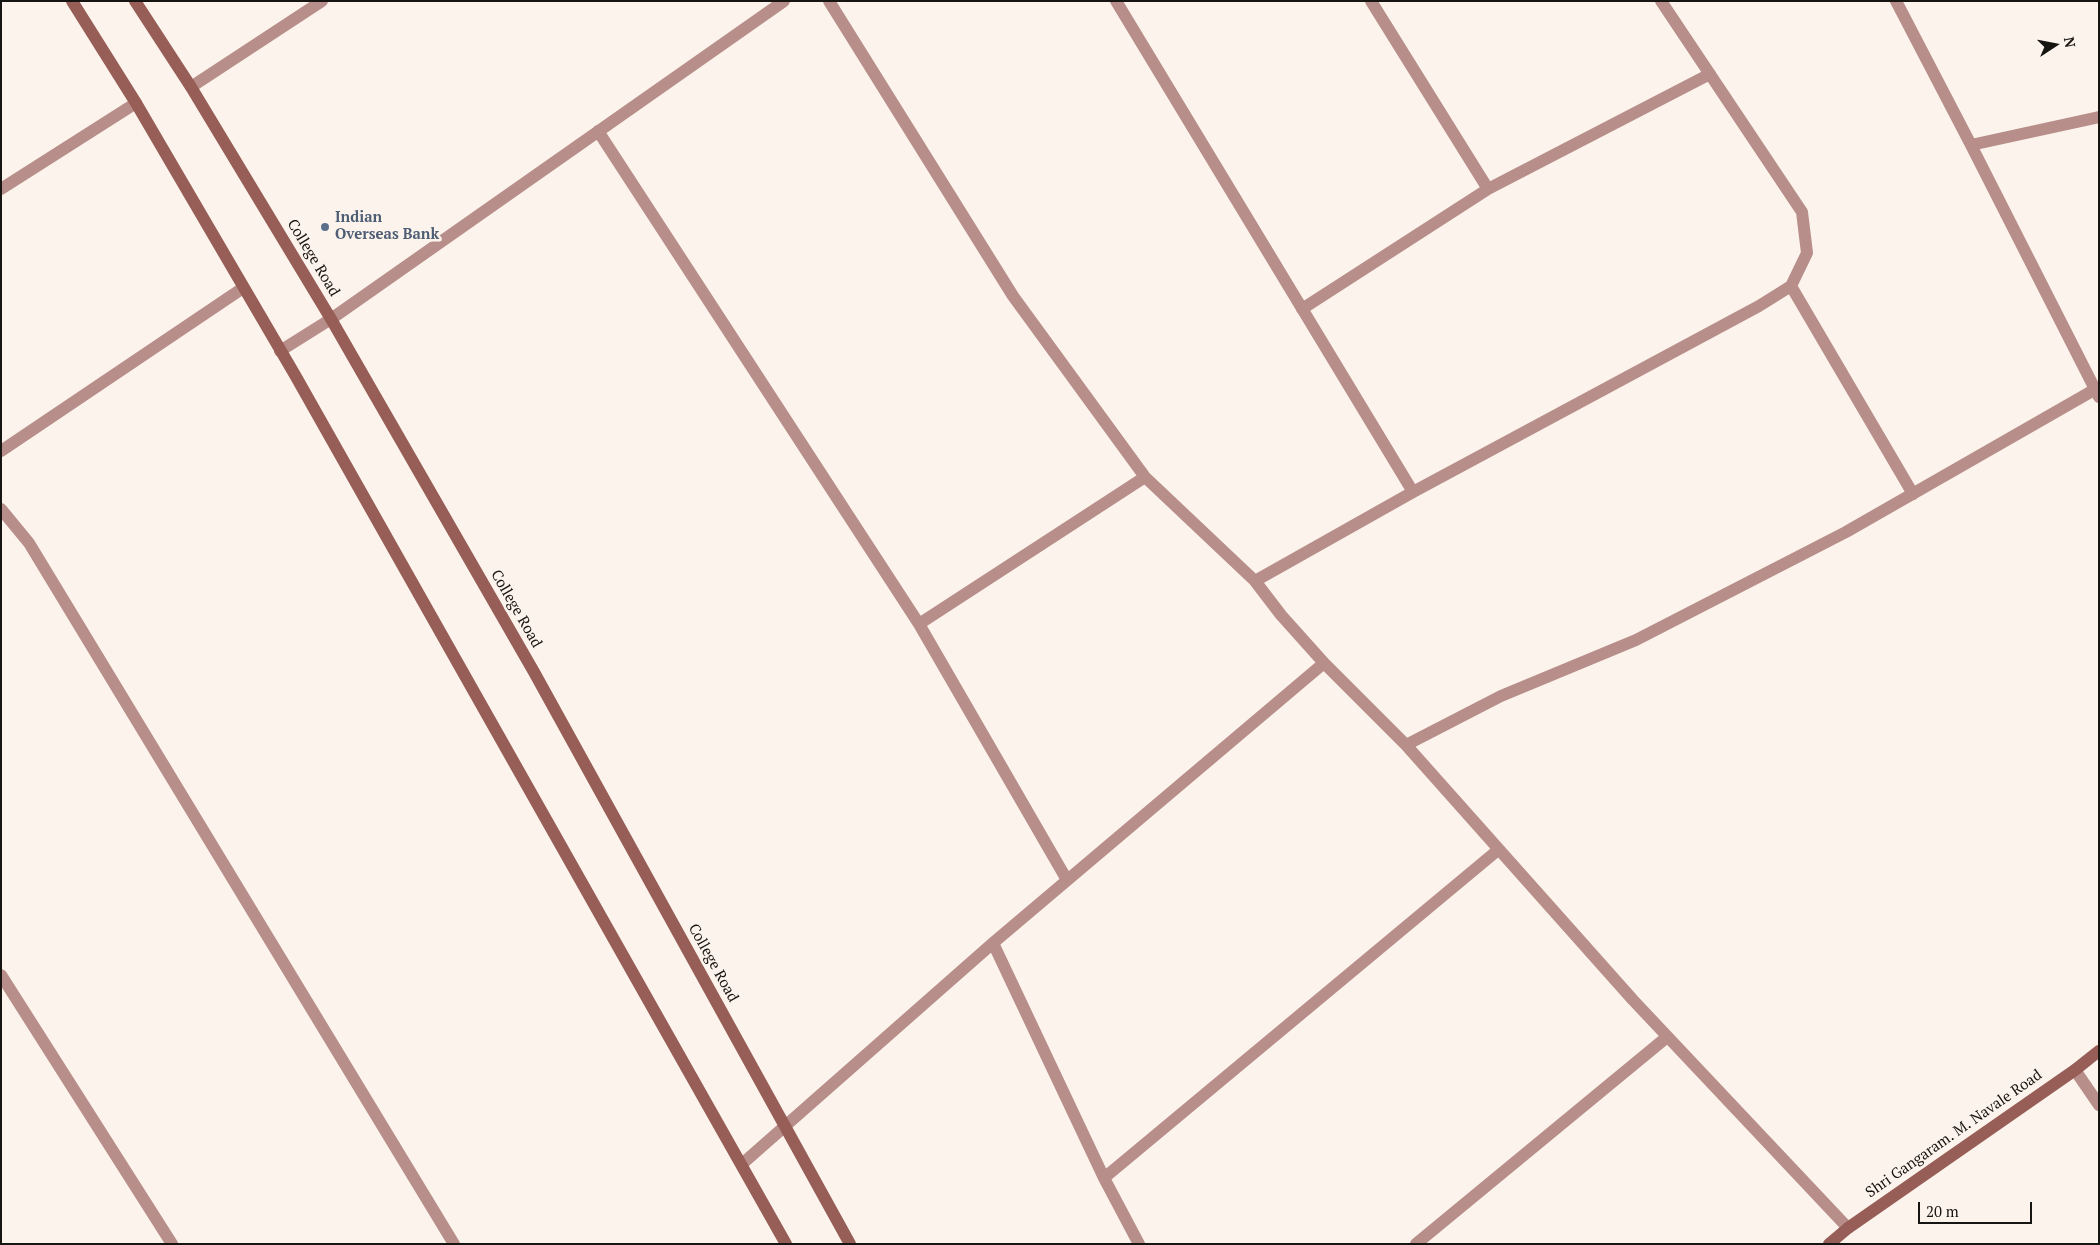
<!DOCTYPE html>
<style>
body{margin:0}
#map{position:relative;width:2100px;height:1245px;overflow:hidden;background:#fcf4ec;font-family:"PT Serif",serif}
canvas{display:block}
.frame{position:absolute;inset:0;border:2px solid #171512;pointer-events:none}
.north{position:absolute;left:2030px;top:20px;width:50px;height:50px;-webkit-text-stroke:4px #fcf4ec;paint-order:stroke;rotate:79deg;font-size:14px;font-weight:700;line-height:20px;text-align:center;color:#171512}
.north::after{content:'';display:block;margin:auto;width:18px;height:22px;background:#171512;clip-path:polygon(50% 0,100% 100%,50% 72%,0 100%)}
.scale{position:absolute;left:1918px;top:1202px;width:114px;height:22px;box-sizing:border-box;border:2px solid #171512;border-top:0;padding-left:6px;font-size:15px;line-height:18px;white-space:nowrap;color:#171512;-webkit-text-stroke:4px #fcf4ec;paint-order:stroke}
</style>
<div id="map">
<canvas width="2100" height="1245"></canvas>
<div class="frame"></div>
<div class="north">N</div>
<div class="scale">20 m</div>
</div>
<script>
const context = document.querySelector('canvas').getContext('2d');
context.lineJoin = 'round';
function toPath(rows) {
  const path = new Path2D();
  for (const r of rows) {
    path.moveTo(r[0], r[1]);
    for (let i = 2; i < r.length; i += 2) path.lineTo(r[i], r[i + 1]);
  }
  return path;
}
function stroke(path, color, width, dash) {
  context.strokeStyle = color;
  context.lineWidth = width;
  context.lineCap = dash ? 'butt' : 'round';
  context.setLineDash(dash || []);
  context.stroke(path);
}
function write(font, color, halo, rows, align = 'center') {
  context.font = font + ' "PT Serif",serif';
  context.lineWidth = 5;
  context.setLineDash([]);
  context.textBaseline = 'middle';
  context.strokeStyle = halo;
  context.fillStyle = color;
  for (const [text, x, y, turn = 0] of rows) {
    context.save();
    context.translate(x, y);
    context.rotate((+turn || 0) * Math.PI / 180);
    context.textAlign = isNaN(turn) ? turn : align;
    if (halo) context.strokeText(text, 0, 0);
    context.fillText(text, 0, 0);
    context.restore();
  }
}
stroke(toPath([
 [829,1,1013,296,1145,477,1255,581,1281,615,1324,663,1406,745,1633,1000,1848,1228],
 [1116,1,1413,492],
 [1371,1,1488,189],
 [1896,1,1971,145,2099,397],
 [191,87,322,1],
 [598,131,919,624,1067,880],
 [1971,145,2099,117],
 [1,189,136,103],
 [1791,286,1913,494],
 [1302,309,1488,189,1710,74],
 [280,351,331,319,784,1],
 [1,451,243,288],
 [1,509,29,543,454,1244],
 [1255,581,1413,492,1759,306,1791,286,1807,253,1802,212,1661,1],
 [919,624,1145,477],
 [1406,745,1501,696,1636,640,1846,532,2094,390],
 [993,943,1104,1178,1139,1244],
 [1,975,172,1244],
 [2075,1070,2099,1105],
 [742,1164,993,943,1324,663],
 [1104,1178,1498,850],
 [1416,1244,1667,1037]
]), '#b88e8a', 12);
stroke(toPath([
 [72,1,136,103,295,375,786,1244],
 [135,1,191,87,331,319,534,672,850,1244],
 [1829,1244,1848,1228,2075,1070,2099,1051]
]), '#975d57', 12);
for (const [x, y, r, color] of [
 [325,227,5,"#5c6f8a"]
]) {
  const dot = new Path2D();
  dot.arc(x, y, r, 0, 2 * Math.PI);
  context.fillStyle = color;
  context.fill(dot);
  stroke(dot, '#fcf4ec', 2);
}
write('bold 15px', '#4e5e75', '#fcf4ec', [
 ["Indian",335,218],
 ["Overseas Bank",335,235]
], 'left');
write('15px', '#171512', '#fcf4ec', [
 ["College Road",313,258,59],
 ["College Road",516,609,60],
 ["College Road",713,963,61],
 ["Shri Gangaram. M. Navale Road",1954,1134,-35]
]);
</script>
